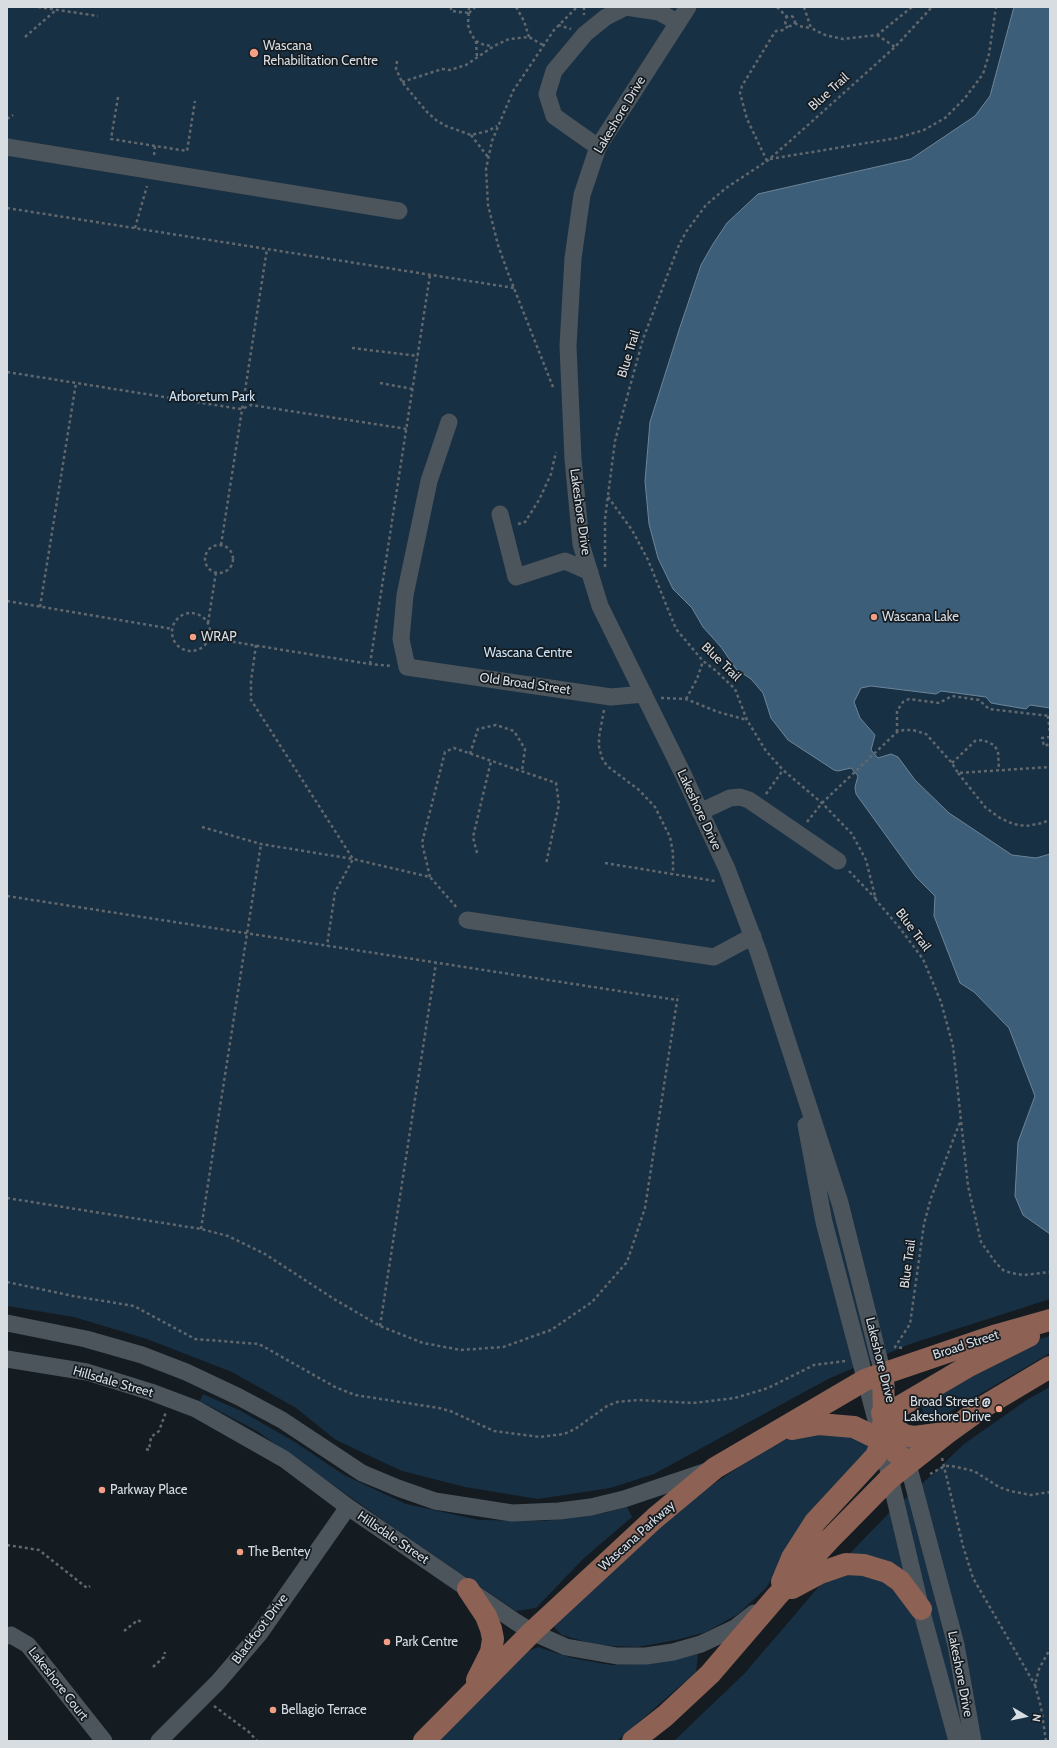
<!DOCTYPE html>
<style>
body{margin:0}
#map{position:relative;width:1057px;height:1748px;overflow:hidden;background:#141c22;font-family:Cabin,sans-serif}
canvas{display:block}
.frame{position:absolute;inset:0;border:8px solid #d8dde2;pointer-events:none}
.north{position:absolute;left:1005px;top:1696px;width:40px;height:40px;-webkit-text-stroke:3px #141c22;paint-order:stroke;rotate:99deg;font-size:11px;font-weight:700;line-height:16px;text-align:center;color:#d8dde2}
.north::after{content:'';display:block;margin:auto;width:14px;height:18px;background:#d8dde2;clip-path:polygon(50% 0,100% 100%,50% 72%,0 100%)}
</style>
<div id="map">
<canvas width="1057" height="1748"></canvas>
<div class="frame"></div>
<div class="north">N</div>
</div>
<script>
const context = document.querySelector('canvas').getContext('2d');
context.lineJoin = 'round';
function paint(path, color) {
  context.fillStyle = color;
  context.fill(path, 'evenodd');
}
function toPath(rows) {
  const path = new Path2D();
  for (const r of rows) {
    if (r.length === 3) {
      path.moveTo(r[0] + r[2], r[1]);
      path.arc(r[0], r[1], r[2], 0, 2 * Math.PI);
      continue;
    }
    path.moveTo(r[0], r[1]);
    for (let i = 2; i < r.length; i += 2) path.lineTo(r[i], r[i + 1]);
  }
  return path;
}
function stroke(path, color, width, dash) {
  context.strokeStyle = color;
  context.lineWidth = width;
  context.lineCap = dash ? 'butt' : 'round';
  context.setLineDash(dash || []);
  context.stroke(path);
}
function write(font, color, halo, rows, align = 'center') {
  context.font = font + ' Cabin,sans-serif';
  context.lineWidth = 3.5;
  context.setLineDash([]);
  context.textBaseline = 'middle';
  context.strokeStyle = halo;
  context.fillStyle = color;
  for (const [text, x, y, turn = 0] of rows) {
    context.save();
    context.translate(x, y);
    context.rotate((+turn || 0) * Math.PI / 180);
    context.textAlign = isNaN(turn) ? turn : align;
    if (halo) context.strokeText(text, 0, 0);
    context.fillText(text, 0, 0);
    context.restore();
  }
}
paint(toPath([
 [7,7,1050,7,1050,1299,910,1344,828,1379,654,1474,610,1488,538,1499,465,1487,402,1471,336,1440,296,1408,232,1372,147,1339,74,1317,7,1306],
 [1050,1336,1050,1353,936,1420,923,1415,922,1404,1029,1342],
 [1050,1387,1050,1741,674,1741,744,1674,828,1576,889,1513,935,1472,964,1444,1028,1399],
 [203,1394,241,1411,295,1442,344,1475,406,1504,479,1520,545,1521,604,1513,627,1507,632,1517,584,1558,536,1608,516,1611,404,1535,257,1431,200,1401],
 [824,1427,870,1441,868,1456,795,1539,766,1588,738,1614,706,1632,676,1640,637,1647,596,1645,562,1635,553,1626,694,1497,763,1451,796,1435],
 [538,1647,572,1658,611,1665,655,1663,698,1654,696,1672,617,1741,435,1741,523,1653]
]), '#183044');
const water = toPath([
 [1014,7,1050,7,1050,708,1030,705,1026,709,991,703,986,697,941,691,936,694,871,686,861,688,854,702,860,718,875,735,871,750,878,758,891,754,898,757,915,780,949,813,1012,855,1036,858,1050,854,1050,1234,1023,1215,1015,1196,1018,1142,1035,1096,1009,1028,974,992,960,983,934,916,935,896,916,877,856,794,855,787,858,776,851,768,838,771,834,770,788,740,771,718,763,693,751,679,736,669,721,647,703,627,692,608,673,589,658,558,649,524,645,481,650,422,680,327,701,265,713,244,727,223,758,194,911,159,975,116,990,96,1014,7]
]);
paint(water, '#3d5e79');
stroke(water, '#6c8498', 1);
stroke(toPath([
 [38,7,98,16],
 [451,7,451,11,469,13],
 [469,7,468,25,471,34,476,41,484,45,493,46],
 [516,7,524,21,529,37],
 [584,7,584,15],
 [777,7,787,17],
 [804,7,811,28,825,35,843,39,877,35,912,7],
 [469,13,475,7],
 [790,21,5],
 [795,23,799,26,811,28],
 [558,25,571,29],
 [877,35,895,47],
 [25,37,56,10],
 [476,41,477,58],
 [397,61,396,69,402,82,427,112,436,120,446,126,471,135,488,131,497,126],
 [402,82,442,69,450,70,466,65,494,46,509,39,529,37,543,45],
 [118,97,111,139,187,151,195,101],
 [7,119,13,115],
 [471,135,488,157],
 [154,155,155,146],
 [770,159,897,138,924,130,945,118,965,98,983,74,989,54,996,7],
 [767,161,747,119,740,93,742,86,773,35,776,31,784,30,788,26],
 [7,208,514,288],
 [135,228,147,186],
 [352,348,418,356],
 [7,372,234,408,242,409,251,405,407,429],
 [380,383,413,389],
 [553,387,508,273,498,245,488,205,486,169,492,141,513,91,554,30,577,7],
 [608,497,632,530,648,560,676,629,703,661,715,670,735,689,747,720,766,751,783,770,822,803,852,834,866,860,876,900,899,927,923,959,941,1002,953,1046,968,1186,981,1242,996,1263,1003,1270,1011,1273,1024,1275,1050,1272],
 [518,524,525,522,539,500,551,474,556,452],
 [221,545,267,249],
 [219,559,14],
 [605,567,605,519,615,441,643,339,679,245,686,232,706,205,726,188,767,161,789,142,895,47,932,7],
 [7,601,172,629],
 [40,607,76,383],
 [191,632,19],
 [208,623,216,572],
 [209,638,370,664,392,666],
 [256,645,251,681,251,700,353,859,430,877,458,909],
 [370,664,430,275],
 [661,698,686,699,718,712,747,720],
 [686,699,697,679,703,661],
 [604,710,599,737,599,747,602,758,607,766,639,790,655,807,670,837,673,853,673,874],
 [1048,716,1050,734],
 [897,732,897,711,903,702,909,699,939,703,952,696,979,700,989,709,1050,716],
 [1050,737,1042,738,1044,746,1050,744],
 [470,754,478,729,496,725,514,731,525,749,522,771],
 [952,763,975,741,983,740,994,745,998,751,999,770],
 [958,773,986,808,1000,818,1013,824,1026,826,1043,823,1050,819],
 [766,794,783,770],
 [807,822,822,803,897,732,904,730,913,730,926,734,952,763,958,773,1050,767],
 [202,827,261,844,353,859,335,892,327,946],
 [477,853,473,837,491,761],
 [605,863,715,881],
 [849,871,876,899],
 [430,877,422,843,445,752,454,748,556,783,559,804,546,864],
 [7,896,677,1000],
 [7,1198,201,1229,228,1236,265,1254,334,1299,380,1326,423,1343,461,1350,503,1347,551,1330,592,1302,627,1262,645,1208,678,995],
 [201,1229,261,844],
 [7,1282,73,1296,134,1306,195,1339,259,1344,335,1387,355,1395,439,1408,450,1411,494,1431,540,1437,564,1434,575,1429,607,1406,617,1402,638,1400,693,1403,735,1398,768,1388,814,1365,846,1361],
 [380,1326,436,963],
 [902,1348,895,1347,910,1324,924,1224,931,1198,960,1122],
 [146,1449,149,1450,151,1437,159,1431,166,1412],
 [942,1458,963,1546,973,1578,1035,1685],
 [930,1474,945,1466,952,1466,974,1471,999,1487,1010,1491,1031,1495,1050,1492],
 [7,1545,39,1550,87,1588,90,1586],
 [124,1631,138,1620,141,1622],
 [153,1667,164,1657,165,1652],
 [214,1706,249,1732,257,1741],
 [1046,1741,1041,1707,1035,1685,1039,1669,1050,1649]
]), '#60676d', 2.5, [3, 3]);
stroke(toPath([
 [688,7,598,147,582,195,573,258,568,346,573,459,581,544,600,606,683,774,727,869,758,951,840,1203,886,1386],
 [7,147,399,211],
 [598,147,554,116,547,94,554,71,585,34,606,17,626,7,659,12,677,22],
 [449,422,429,481,405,595,401,639,407,667,611,697,644,694],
 [500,514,516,577,565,561,590,572],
 [700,812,730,798,740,797,749,800,838,861],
 [467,920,714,957,753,936],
 [806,1125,824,1222,880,1435,921,1609,957,1741],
 [7,1323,86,1339,142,1355,186,1372,239,1397,282,1420,362,1473,398,1488,435,1501,512,1513,559,1511,591,1507,624,1499,707,1471],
 [7,1359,87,1372,151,1392,196,1409,284,1459,348,1507,516,1622,532,1632,566,1647,617,1656,646,1656,673,1652,701,1644,735,1628,754,1613],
 [905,1453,956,1645,973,1741],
 [7,1636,11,1635,28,1645,104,1741],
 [159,1741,218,1682,260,1633,348,1507]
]), '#4c555c', 17);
stroke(toPath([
 [882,1413,894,1428,904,1435,914,1437,945,1433],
 [792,1429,819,1424,854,1427,881,1440,908,1463],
 [888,1433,891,1417,899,1407,967,1367,1029,1336],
 [782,1582,792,1558,815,1522,876,1456,880,1446,884,1417,883,1373],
 [792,1588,820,1573,846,1564,864,1565,887,1572,900,1581,921,1609],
 [468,1589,486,1616,491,1629,493,1639,491,1652,477,1680],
 [424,1741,532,1632,613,1557,655,1518,715,1468,865,1380,997,1335,1050,1320],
 [633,1741,665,1716,710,1674,777,1596,831,1538,890,1478,947,1433,983,1407,1050,1367]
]), '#8d6153', 22);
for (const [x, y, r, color] of [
 [254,53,5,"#f39f83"],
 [874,617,4,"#f39f83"],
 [193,637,4,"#f39f83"],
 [999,1409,4,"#f39f83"],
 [102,1490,4,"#f39f83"],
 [240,1552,4,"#f39f83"],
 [387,1642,4,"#f39f83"],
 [273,1710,4,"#f39f83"]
]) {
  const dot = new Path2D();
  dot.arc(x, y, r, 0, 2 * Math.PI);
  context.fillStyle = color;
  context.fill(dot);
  stroke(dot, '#141c22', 1.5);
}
write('13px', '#d8dde2', '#141c22', [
 ["Wascana",263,46],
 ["Rehabilitation Centre",263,61],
 ["Wascana Lake",882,617],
 ["WRAP",201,637],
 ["Broad Street @",991,1402,"right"],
 ["Lakeshore Drive",991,1417,"right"],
 ["Parkway Place",110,1490],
 ["The Bentey",248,1552],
 ["Park Centre",395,1642],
 ["Bellagio Terrace",281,1710]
], 'left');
write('13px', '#d8dde2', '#141c22', [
 ["Blue Trail",829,92,-42],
 ["Lakeshore Drive",620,115,-59],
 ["Blue Trail",629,354,-73],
 ["Lakeshore Drive",580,512,82],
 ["Blue Trail",721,662,44],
 ["Old Broad Street",525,684,8],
 ["Lakeshore Drive",699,810,65],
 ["Blue Trail",913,930,53],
 ["Blue Trail",908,1264,-82],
 ["Broad Street",966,1345,-18],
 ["Lakeshore Drive",880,1360,76],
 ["Hillsdale Street",113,1382,16],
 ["Wascana Parkway",637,1536,-42],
 ["Hillsdale Street",393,1538,34],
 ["Blackfoot Drive",260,1629,-53],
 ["Lakeshore Drive",960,1674,79],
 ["Lakeshore Court",58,1684,52]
]);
write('13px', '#cce2f6', '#141c22', [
 ["Arboretum Park",212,397],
 ["Wascana Centre",528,653]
]);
</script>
